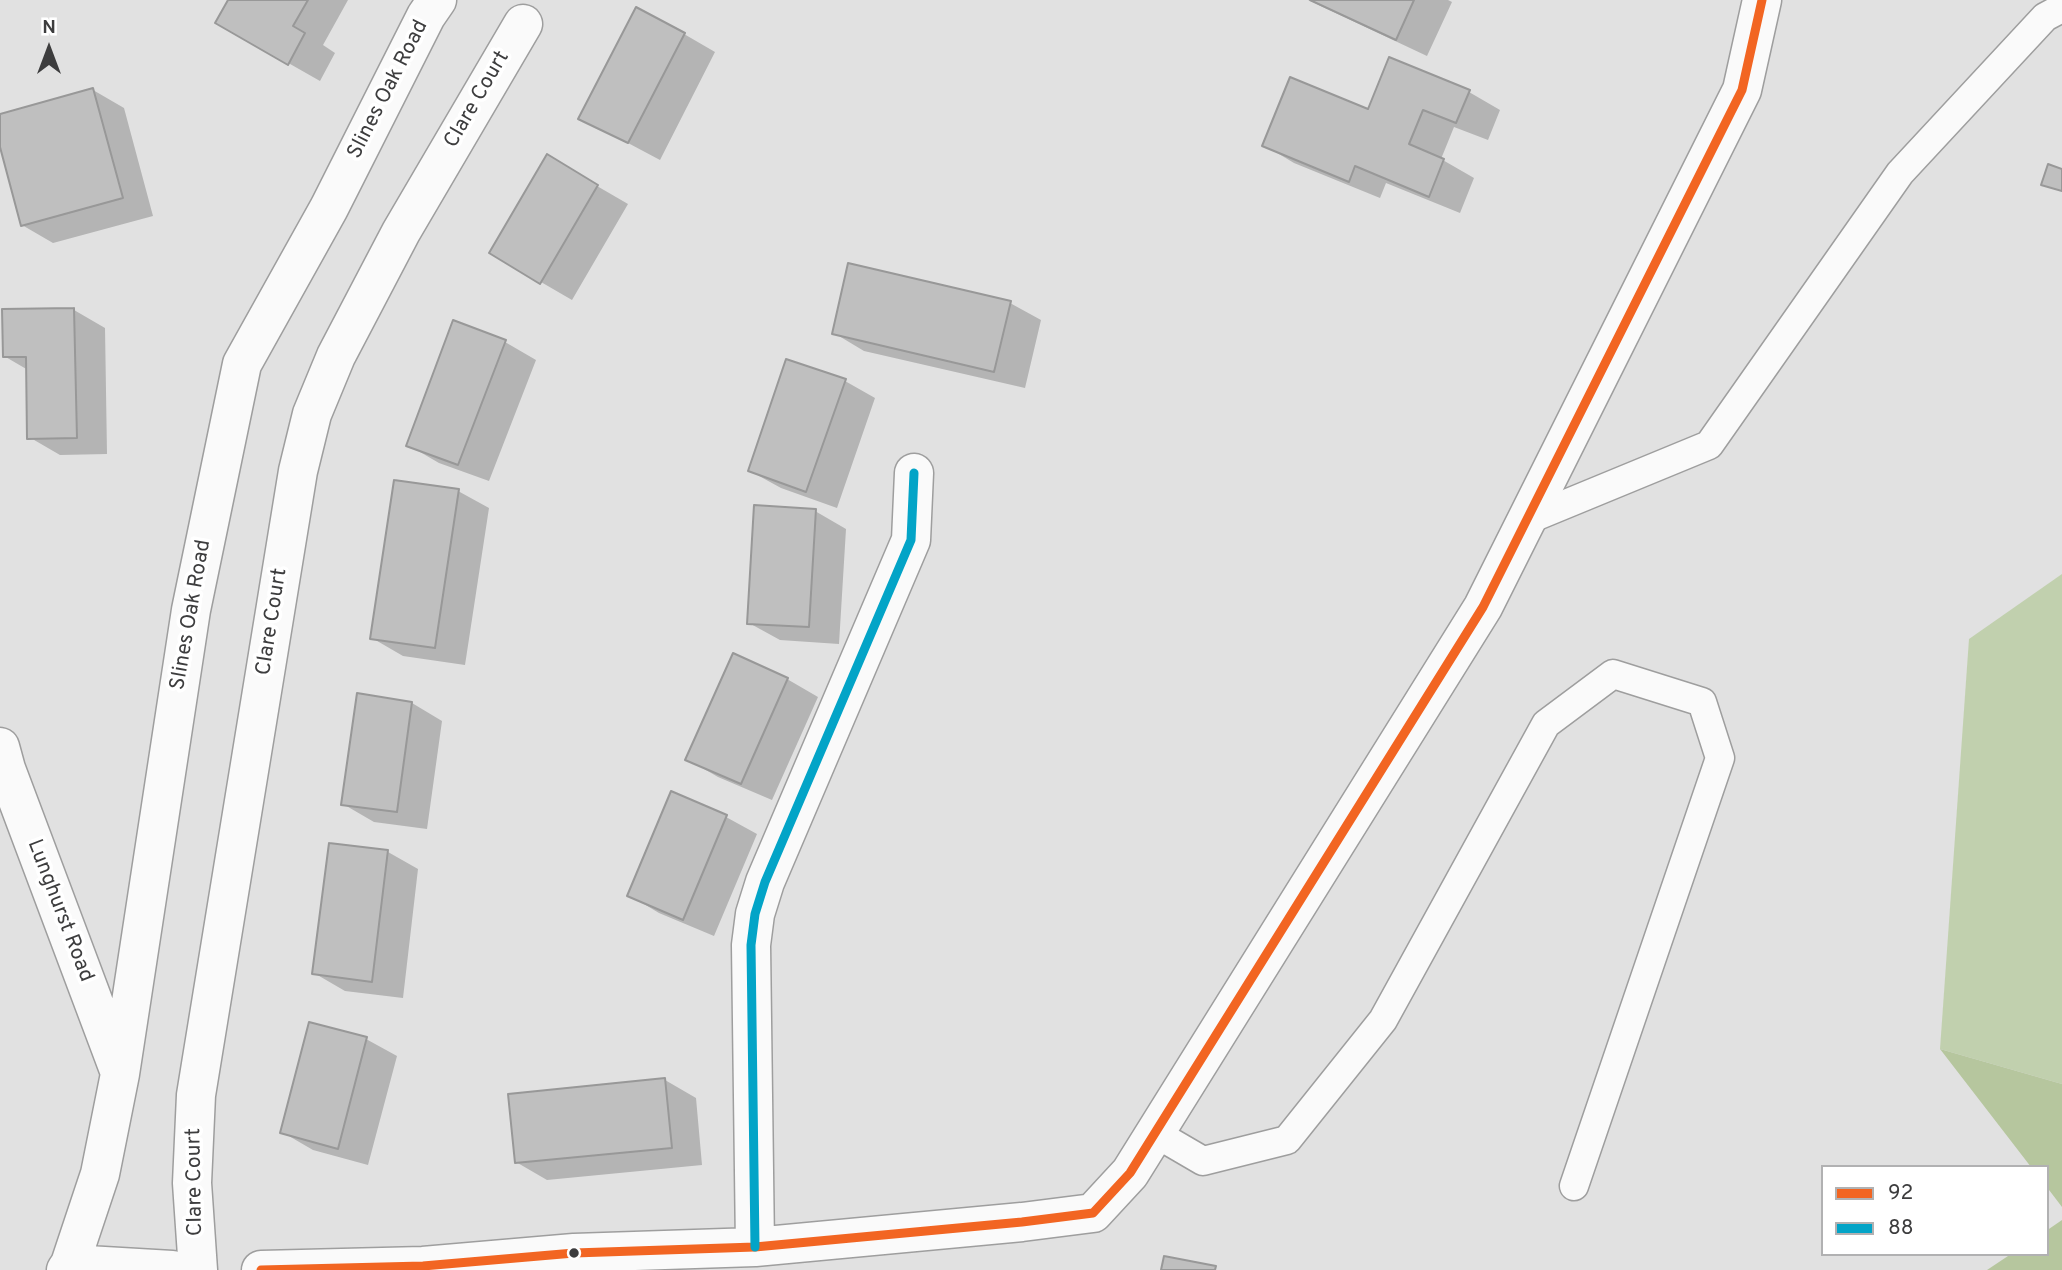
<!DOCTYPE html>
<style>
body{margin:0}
#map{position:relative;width:2062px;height:1270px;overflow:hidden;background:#e1e1e1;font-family:Overpass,sans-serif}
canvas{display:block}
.legend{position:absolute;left:1821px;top:1165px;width:228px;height:91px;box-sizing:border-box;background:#fff;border:2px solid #b1b1b2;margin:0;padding:9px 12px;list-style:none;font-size:21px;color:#3d3d3e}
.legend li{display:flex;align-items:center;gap:14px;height:35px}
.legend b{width:35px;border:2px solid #b1b1b2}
.north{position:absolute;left:14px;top:14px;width:70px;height:70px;-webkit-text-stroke:5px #fff;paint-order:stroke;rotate:0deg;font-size:19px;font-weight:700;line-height:28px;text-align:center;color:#3d3d3e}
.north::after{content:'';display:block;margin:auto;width:24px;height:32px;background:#3d3d3e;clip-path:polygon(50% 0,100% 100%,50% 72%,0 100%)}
</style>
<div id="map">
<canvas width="2062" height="1270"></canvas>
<ul class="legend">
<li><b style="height:9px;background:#f26522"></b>92</li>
<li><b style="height:9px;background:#03a4c7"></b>88</li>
</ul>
<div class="north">N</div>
</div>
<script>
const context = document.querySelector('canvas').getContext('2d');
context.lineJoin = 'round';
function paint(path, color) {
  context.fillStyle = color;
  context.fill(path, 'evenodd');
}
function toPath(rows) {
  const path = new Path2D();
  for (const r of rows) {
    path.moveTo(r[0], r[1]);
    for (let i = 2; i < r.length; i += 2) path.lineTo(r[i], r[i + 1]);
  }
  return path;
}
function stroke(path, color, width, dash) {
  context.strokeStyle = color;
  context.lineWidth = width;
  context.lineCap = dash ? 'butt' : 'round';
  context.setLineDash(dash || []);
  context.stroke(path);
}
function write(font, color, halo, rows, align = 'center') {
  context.font = font + ' Overpass,sans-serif';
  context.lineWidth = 7;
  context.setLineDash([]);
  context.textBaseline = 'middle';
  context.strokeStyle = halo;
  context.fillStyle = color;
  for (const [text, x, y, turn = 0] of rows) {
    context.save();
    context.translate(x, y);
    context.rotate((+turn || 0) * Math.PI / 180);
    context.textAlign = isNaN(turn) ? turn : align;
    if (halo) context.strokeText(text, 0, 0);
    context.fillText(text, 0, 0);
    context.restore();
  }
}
paint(toPath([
 [2062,574,2062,1084,1940,1049,1969,639]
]), '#c1d0ae');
paint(toPath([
 [1940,1049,2062,1084,2062,1207,2046,1186,2046,1167,2031,1167],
 [2062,1220,2062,1270,1987,1270,2011,1254,2046,1254,2046,1231]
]), '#b6c69e');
paint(toPath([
 [230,0,348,0,323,45,335,53,320,81,218,23],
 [1308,0,1448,0,1452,2,1427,56],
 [684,34,715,52,660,160,581,118],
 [93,90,124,108,153,216,53,243,22,225,0,141,0,115],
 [1469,92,1500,110,1488,140,1454,127,1441,159,1474,178,1460,213,1386,183,1380,198,1294,163,1264,145,1369,111],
 [547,157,628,204,572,300,491,253],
 [1010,303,1041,320,1025,388,864,351,834,333],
 [74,310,105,328,107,454,60,455,29,437,28,370,4,356],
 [505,342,536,360,489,481,439,463,408,445],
 [845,381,875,398,837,508,781,488,750,471],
 [458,491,489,508,465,665,403,656,372,638],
 [815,511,846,529,839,644,780,640,749,623],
 [787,679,818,697,772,800,718,777,687,759],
 [412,703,442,721,427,829,374,822,343,804],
 [672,794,726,817,757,834,714,936,659,913,629,895],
 [388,852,418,869,403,998,345,991,314,973],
 [366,1039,397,1056,368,1165,313,1150,282,1132],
 [665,1080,696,1098,702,1165,547,1180,516,1162]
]), '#0003');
const building = toPath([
 [228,0,308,0,293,26,305,33,288,65,215,23,228,0],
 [1310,0,1414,0,1396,40,1310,0],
 [636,7,685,33,628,143,578,119,636,7],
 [1389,57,1470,90,1456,123,1423,110,1409,144,1444,159,1429,197,1355,166,1349,182,1262,146,1290,77,1368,109,1389,57],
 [93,88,123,198,21,226,0,147,0,114,93,88],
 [547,154,598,185,540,284,489,253,547,154],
 [2048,164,2062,169,2062,191,2041,185,2048,164],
 [848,263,1011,301,994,372,832,334,848,263],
 [74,308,77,438,27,439,26,357,3,357,2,309,74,308],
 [453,320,506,340,458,465,406,446,453,320],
 [786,359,846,379,806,492,748,471,786,359],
 [394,480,459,489,435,648,370,639,394,480],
 [754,505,816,509,809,627,747,624,754,505],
 [733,653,788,678,741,784,685,760,733,653],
 [357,693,412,702,397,812,341,805,357,693],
 [671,791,727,815,683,920,627,896,671,791],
 [329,843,388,850,372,982,312,974,329,843],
 [309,1022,367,1037,338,1149,280,1133,309,1022],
 [665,1078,672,1148,515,1163,508,1094,665,1078],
 [1164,1256,1216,1266,1215,1270,1161,1270,1164,1256]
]);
paint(building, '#bfbfbf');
stroke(building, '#989898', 2);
const lane = toPath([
 [1527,520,1709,445,1900,173,2045,17,2062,8],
 [1155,1133,1203,1161,1287,1140,1383,1020,1546,724,1613,674,1702,702,1720,758,1574,1186]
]);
const street = toPath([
 [0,747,6,769,119,1070],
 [755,1247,751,945,755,914,765,882,911,540,914,473],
 [70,1264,172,1270],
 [66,1270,70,1264,100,1174,120,1074,191,610,242,364,329,208,426,16,437,0],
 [198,1270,192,1183,196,1095,298,471,312,414,336,356,401,232,523,24],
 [261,1270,423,1266,574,1253,755,1247,1022,1222,1093,1213,1130,1173,1483,607,1742,90,1762,0]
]);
stroke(lane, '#9e9e9e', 31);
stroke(street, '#9e9e9e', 41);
stroke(lane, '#fafafa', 28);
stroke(street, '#fafafa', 38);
stroke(toPath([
 [261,1270,423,1266,574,1253,755,1247,1022,1222,1093,1213,1130,1173,1483,607,1742,90,1762,0]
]), '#f26522', 9);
stroke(toPath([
 [755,1247,751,945,755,914,765,882,911,540,914,473]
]), '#03a4c7', 9);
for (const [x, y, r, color] of [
 [574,1253,6,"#3d3d3e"]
]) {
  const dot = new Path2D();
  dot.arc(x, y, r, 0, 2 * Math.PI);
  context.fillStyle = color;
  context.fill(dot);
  stroke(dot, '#fff', 2.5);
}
write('21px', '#3d3d3e', '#fff', [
 ["Slines Oak Road",389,90,-63],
 ["Clare Court",478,100,-60],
 ["Slines Oak Road",192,615,-80],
 ["Clare Court",273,622,-81],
 ["Lunghurst Road",59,911,69],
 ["Clare Court",196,1182,-91]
]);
</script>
